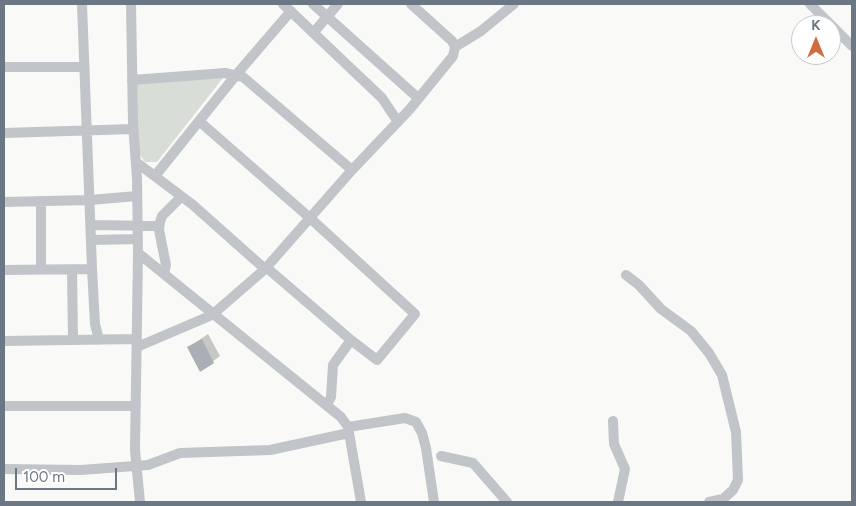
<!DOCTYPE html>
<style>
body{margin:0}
#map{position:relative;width:856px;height:506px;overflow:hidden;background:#f9f9f7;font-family:Figtree,sans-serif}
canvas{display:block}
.frame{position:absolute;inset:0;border:5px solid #6b7784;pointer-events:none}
.north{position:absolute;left:791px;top:15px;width:50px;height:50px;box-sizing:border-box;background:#fff;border:1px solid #c4c9ce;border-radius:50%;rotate:0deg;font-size:14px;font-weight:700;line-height:20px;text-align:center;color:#6b7784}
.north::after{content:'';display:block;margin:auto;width:18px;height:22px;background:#d06d40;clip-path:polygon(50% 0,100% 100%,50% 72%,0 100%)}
.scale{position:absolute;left:15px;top:468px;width:102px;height:22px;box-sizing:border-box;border:2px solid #6b7784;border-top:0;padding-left:6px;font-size:15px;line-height:18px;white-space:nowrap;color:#6b7784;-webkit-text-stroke:4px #fff;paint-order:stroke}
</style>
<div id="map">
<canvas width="856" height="506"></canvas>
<div class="frame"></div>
<div class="north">K</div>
<div class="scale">100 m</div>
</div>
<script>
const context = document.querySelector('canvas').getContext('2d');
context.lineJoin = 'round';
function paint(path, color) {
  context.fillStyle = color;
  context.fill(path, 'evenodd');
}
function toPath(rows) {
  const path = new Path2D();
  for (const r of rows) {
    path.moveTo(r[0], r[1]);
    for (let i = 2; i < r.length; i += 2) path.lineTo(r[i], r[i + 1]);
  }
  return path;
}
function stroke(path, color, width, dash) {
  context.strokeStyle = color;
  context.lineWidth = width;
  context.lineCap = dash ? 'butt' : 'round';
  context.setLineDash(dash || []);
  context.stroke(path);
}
paint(toPath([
 [223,78,157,162,145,162,138,152,135,83]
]), '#d9ddd7');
paint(toPath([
 [208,334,220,356,201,370,189,347]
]), '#0003');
paint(toPath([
 [202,339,214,363,200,372,187,347]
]), '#a9afb5');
stroke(toPath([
 [82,4,92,269,95,324,99,340],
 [131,4,133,123,137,179,138,253,135,450,140,502],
 [283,4,382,98,398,122],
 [313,4,418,98],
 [810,4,831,25],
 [831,25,852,46],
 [314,32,338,4],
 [455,47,481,31,514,4],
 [4,67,84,67],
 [132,80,225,73,243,77,352,170],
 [199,121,310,218,415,314,377,360,351,340],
 [4,133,133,129],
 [136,162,193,205,265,269],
 [155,176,236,75,291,11],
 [4,202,90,200,137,196],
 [41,202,41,269],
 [91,225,159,226],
 [91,240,138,239],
 [138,253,341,417,348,427,361,502],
 [267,268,351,340,333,365,331,397,327,405],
 [72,269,73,340],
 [4,270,92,269],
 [164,273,166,265,159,230,160,222,162,216,181,197],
 [626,275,639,285,661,309,691,331,709,353,722,375,736,432,738,480,733,490,723,499,709,502],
 [4,341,137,339],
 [137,347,212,315,265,269,352,170,410,109,453,56,455,47,452,41,411,4],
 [4,406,135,406],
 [613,421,614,444,625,469,618,502],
 [348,427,405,418,416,422,422,433,426,448,434,502],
 [441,456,473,463,507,502],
 [4,469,81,470,148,465,180,453,270,450,349,433]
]), '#c1c4c8', 10);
</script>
